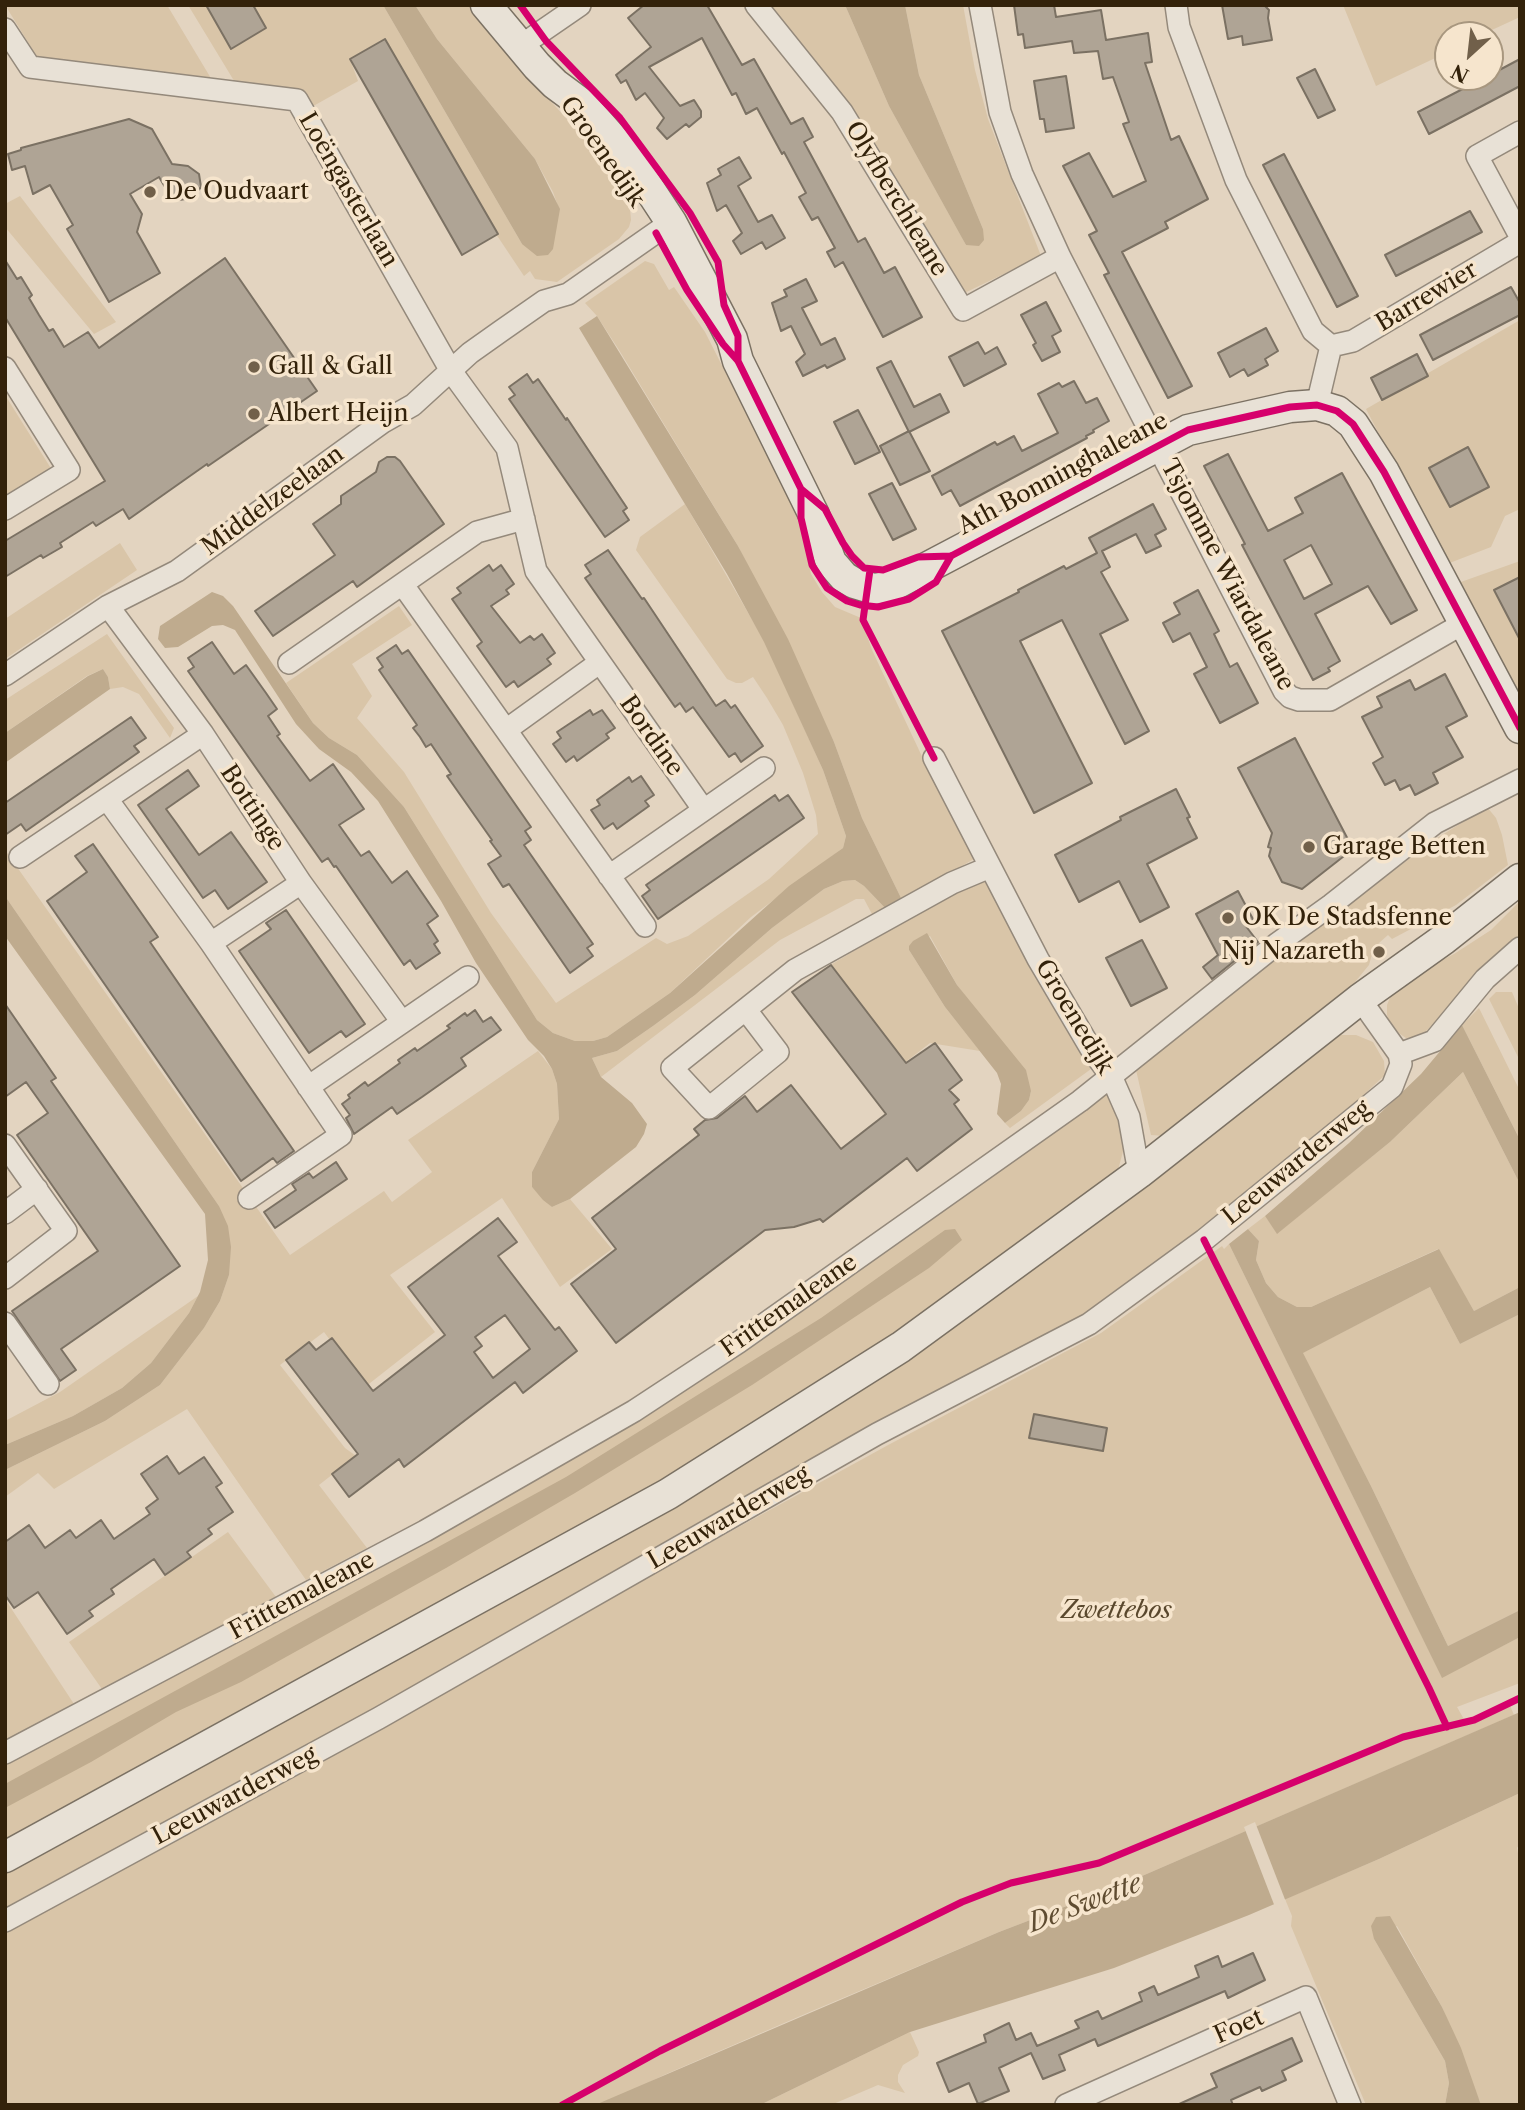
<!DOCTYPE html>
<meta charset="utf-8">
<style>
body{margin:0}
#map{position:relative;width:1525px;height:2110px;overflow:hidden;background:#e3d4c0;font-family:"Libre Caslon Text",serif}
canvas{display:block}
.frame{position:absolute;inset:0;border:7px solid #33220a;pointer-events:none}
.north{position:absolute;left:1434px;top:21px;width:70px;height:70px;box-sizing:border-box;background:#f6e5cd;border:2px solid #a8977f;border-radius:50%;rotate:207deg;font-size:19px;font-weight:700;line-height:28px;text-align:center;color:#33220a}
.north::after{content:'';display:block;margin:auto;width:24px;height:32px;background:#71604a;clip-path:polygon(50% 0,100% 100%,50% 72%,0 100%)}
</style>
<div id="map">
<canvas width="1525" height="2110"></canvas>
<div class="frame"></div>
<div class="north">N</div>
</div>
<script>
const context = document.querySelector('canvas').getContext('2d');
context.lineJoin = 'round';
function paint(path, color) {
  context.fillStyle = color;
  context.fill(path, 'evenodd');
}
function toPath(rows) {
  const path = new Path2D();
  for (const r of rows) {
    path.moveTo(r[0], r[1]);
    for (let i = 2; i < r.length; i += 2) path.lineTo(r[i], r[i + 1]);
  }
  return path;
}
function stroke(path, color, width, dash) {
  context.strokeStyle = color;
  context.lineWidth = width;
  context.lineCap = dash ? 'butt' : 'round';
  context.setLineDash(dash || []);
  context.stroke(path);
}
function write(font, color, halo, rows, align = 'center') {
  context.font = font + ' "Libre Caslon Text",serif';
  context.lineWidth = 7;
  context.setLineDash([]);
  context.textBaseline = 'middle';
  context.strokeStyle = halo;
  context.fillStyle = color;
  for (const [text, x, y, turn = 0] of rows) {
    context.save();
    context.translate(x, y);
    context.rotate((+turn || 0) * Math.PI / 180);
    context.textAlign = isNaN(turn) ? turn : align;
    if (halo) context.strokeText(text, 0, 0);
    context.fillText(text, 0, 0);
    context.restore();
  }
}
paint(toPath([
 [5,5,167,5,215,85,39,60],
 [188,5,383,5,522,244,559,209,553,192,535,159,437,39,415,5,470,5,513,60,598,153,617,179,613,183,630,209,631,220,629,227,619,239,557,282,535,279,530,271,524,276,496,234,382,40,350,59,358,81,308,109,239,89],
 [755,5,845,5,889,106,966,245,983,229,919,75,905,5,963,5,975,70,988,119,1041,256,952,299,919,235],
 [1343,5,1520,5,1520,17,1481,35,1448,35,1448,52,1376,86],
 [20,196,116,322,94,334,5,227,5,204],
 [645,261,654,264,669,290,674,287,705,332,799,517,811,574,822,592,835,607,861,618,872,650,934,782,974,859,902,900,862,818,834,742,738,546,619,350,597,316,585,303],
 [1520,320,1520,509,1505,516,1491,547,1447,564,1366,409],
 [5,395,52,470,5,498],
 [685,504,765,642,823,770,846,836,843,848,751,917,670,993,607,1037,593,1041,575,1041,553,1033,537,1020,404,807,357,755,329,738,313,723,286,683,399,606,412,625,352,664,372,696,357,718,404,772,491,913,556,1003,656,938,667,944,688,936,769,879,818,834,816,815,803,773,783,725,767,698,753,677,742,683,736,683,727,679,636,550,640,537],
 [120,543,137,570,5,659,5,619],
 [1520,561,1520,700,1458,583],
 [107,634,174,728,170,738,139,694,123,687,110,689,108,677,103,669,87,676,5,733,5,700],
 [1487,807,1496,818,1502,835,1508,865,1456,905,1392,939,1388,935,1379,943,1382,947,1372,954,1369,965,1346,993,1165,1136,1151,1135,1136,1070,1141,1061,1434,840],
 [5,850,290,1255,384,1191,392,1202,432,1172,408,1140,538,1051,552,1069,557,1084,559,1119,532,1172,532,1187,552,1207,570,1199,612,1249,560,1287,502,1198,390,1275,435,1332,365,1387,324,1332,280,1365,345,1448,356,1456,319,1485,367,1548,306,1580,187,1409,54,1489,38,1473,5,1497,5,1470,105,1421,160,1385,204,1328,220,1301,229,1275,219,1206,5,896],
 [984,878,1062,1023,1091,1069,1010,1128,1005,1123,1021,1111,1029,1100,1031,1091,957,985,930,936,909,950,945,1007,980,1051,930,1043,894,1071,819,972,882,934],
 [855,880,864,886,886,909,873,916,864,899,856,899,780,940,601,1077,592,1058,617,1051,653,1026,695,995,772,928,824,889,843,881],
 [1520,901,1520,935,1491,960,1421,1037,1406,1038,1391,1028,1387,1015,1387,1005,1393,990,1401,981,1454,954,1491,930],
 [1496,992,1512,992,1520,1011,1520,1061,1489,999],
 [1479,1008,1520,1091,1520,1140,1462,1025],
 [1339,1035,1356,1035,1373,1042,1384,1061,1385,1075,1288,1165,1089,1315,688,1539,5,1912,5,1870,670,1507,1223,1120],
 [1463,1072,1520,1184,1520,1287,1474,1311,1438,1249,1311,1307,1297,1307,1278,1297,1266,1283,1256,1260,1259,1241,1248,1229,1265,1216,1277,1233,1390,1142],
 [1105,1092,1122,1120,1125,1144,1118,1170,882,1343,656,1485,5,1842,5,1765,301,1607,704,1378,822,1298],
 [1229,1244,1442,1677,1520,1637,1520,1683,1457,1707,1465,1721,1509,1703,1514,1715,1119,1886,999,1932,805,2014,664,2075,604,2105,5,2105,5,1930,890,1444,1101,1333,1222,1246,1224,1249],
 [1430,1287,1460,1344,1520,1314,1520,1610,1448,1646,1371,1486,1302,1353],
 [198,1296,189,1313,151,1363,122,1388,73,1416,5,1445,5,1421,60,1392],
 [228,1532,276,1597,104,1692,69,1642],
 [5,1599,74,1704,5,1741],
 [1520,1793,1520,1843,1517,1848,1520,1864,1520,2105,1481,2105,1442,2007,1397,1926,1374,1939,1445,2061,1449,2083,1445,2105,1366,2105,1291,1926,1292,1916,1285,1899,1379,1859],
 [910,2032,919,2052,918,2056,903,2065,898,2075,898,2082,905,2093,878,2085,831,2105,760,2105]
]), '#d9c5a8');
paint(toPath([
 [383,5,415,5,437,39,535,159,560,209,553,249,548,255,537,256,522,244],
 [845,5,905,5,919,75,983,229,984,240,979,246,966,245,962,238,889,106],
 [597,316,738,546,788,639,834,742,862,818,902,900,886,909,864,886,855,880,843,881,824,889,772,928,695,995,653,1026,617,1051,592,1058,601,1077,632,1103,647,1124,644,1134,636,1147,570,1199,552,1207,543,1200,532,1187,532,1172,559,1119,557,1084,552,1069,544,1056,528,1040,476,963,441,901,378,801,351,772,319,749,296,724,235,630,223,625,212,626,178,647,165,648,158,639,160,626,212,592,223,596,233,606,313,723,329,738,357,755,404,807,537,1020,553,1033,575,1041,593,1041,607,1037,670,993,789,886,843,848,846,836,823,770,764,642,727,574,579,328],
 [103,669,108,677,110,689,5,763,5,733,88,676],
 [5,896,219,1206,228,1226,231,1247,229,1275,220,1301,204,1328,160,1385,105,1421,5,1470,5,1445,73,1416,122,1388,151,1363,189,1313,200,1292,208,1260,205,1214,5,936],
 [927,933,957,985,1026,1070,1031,1091,1029,1100,1021,1111,1005,1123,997,1114,1001,1084,997,1073,945,1007,909,950,909,946,913,941],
 [1462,1025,1520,1140,1520,1184,1463,1072,1390,1142,1277,1234,1265,1216,1349,1143,1421,1074],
 [955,1229,962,1240,929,1268,752,1385,575,1493,446,1568,241,1682,176,1712,91,1762,5,1808,5,1784,566,1477,821,1318,945,1230],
 [1248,1229,1259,1241,1256,1260,1266,1283,1278,1297,1297,1307,1311,1307,1439,1249,1474,1311,1520,1287,1520,1314,1460,1344,1430,1287,1303,1353,1371,1486,1448,1646,1520,1610,1520,1637,1442,1678,1229,1244],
 [1520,1712,1520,1793,1379,1859,1249,1915,1114,1968,910,2032,760,2105,595,2105,999,1932,1119,1886],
 [1390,1916,1442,2007,1461,2048,1481,2105,1445,2105,1449,2083,1445,2061,1374,1939,1371,1926,1376,1917]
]), '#bfab8e');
paint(toPath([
 [1255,1822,1286,1902,1275,1907,1244,1827]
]), '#e3d4c0');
const building = toPath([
 [206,5,253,5,266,28,231,49,206,5],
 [644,5,707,5,742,65,754,59,791,124,803,118,813,137,804,142,858,242,865,238,884,273,895,267,922,317,883,337,843,262,835,267,827,252,835,248,818,217,812,220,799,197,806,193,784,152,782,154,757,108,746,114,736,93,732,95,702,38,649,67,680,106,694,100,701,111,701,117,689,127,686,124,667,139,657,128,664,118,645,93,636,100,626,80,621,83,616,75,651,47,628,18,644,5],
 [1014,5,1054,5,1056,17,1101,10,1106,40,1148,33,1152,62,1145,63,1171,140,1179,136,1208,199,1165,222,1168,228,1122,252,1192,386,1168,398,1104,275,1109,273,1089,235,1097,231,1063,166,1089,153,1113,197,1146,181,1123,124,1129,122,1113,77,1103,79,1098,51,1074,53,1072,41,1025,48,1023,34,1018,35,1014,5],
 [1222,5,1264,5,1269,10,1268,18,1272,40,1243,45,1242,36,1228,39,1222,5],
 [385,39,498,234,462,255,350,59,385,39],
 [1520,59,1520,86,1429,134,1418,112,1486,77,1490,77,1490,75,1520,59],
 [1315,69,1335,110,1318,118,1297,78,1315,69],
 [1066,76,1074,128,1046,132,1044,119,1040,119,1034,81,1066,76],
 [129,119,152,129,172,164,188,166,199,174,201,187,192,198,179,200,168,192,159,177,130,194,142,214,137,232,160,273,109,302,67,229,73,225,50,185,33,194,25,166,12,170,8,154,21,150,21,148,129,119],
 [1284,154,1358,296,1337,307,1263,165,1284,154],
 [739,157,751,178,738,186,758,222,772,215,785,238,766,249,762,242,741,254,733,241,742,233,726,205,717,211,707,183,721,175,718,169,739,157],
 [1470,211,1482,232,1396,276,1385,255,1470,211],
 [225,258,317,391,208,466,207,464,129,519,123,509,96,526,93,522,60,543,62,547,43,558,41,555,5,577,5,541,105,481,5,317,5,260,17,279,21,277,32,295,29,298,39,315,49,331,53,329,64,347,88,332,99,348,225,258],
 [806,279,817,301,802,308,821,345,835,338,845,359,827,368,825,365,803,376,796,362,805,354,791,326,781,331,772,303,787,296,784,290,806,279],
 [1511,287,1520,303,1520,315,1433,360,1420,335,1511,287],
 [1046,302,1061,331,1052,336,1060,352,1042,361,1033,345,1036,343,1021,315,1046,302],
 [1266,328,1278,351,1265,359,1268,365,1248,376,1244,369,1230,377,1218,353,1266,328],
 [978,342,985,354,997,347,1006,364,964,386,949,357,978,342],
 [1417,354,1428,376,1382,400,1371,378,1417,354],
 [891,361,914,407,940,394,949,412,909,432,877,368,891,361],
 [527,374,533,383,538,379,566,420,567,418,627,508,623,511,629,520,605,537,509,399,515,395,509,387,527,374],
 [1074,381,1086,403,1097,398,1109,421,1093,430,1094,432,1086,436,1087,438,960,506,951,490,942,495,932,476,995,442,997,445,1014,436,1022,451,1058,433,1038,394,1059,383,1062,387,1074,381],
 [858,410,880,452,855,464,834,422,858,410],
 [909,431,930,471,900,485,880,446,909,431],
 [1468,447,1489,487,1450,507,1429,468,1468,447],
 [1228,454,1268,531,1303,513,1295,498,1342,473,1417,610,1391,624,1368,586,1315,614,1340,661,1328,668,1330,671,1313,680,1242,545,1245,544,1204,466,1228,454],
 [1311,545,1332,584,1304,599,1284,560,1311,545],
 [387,457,395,457,400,461,444,524,357,587,353,581,273,636,255,611,335,555,313,524,341,504,341,496,376,472,379,462,387,457],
 [892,483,916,529,893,540,869,494,892,483],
 [1153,504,1166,529,1155,535,1161,546,1146,553,1136,534,1102,551,1110,567,1101,572,1128,620,1100,634,1149,731,1125,744,1062,620,1020,641,1092,783,1034,813,942,631,1019,592,1018,590,1064,566,1066,569,1097,553,1089,538,1153,504],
 [608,550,642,599,644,598,716,706,725,700,731,708,735,705,763,746,741,762,735,753,729,757,693,707,686,712,680,703,675,707,585,578,591,574,585,565,608,550],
 [489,565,493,571,501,565,514,584,506,590,509,594,491,606,520,643,530,636,534,640,542,634,555,653,547,659,551,664,518,687,514,681,506,687,477,646,482,642,452,599,461,593,457,588,489,565],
 [1520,577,1520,640,1494,590,1520,577],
 [1198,590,1219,631,1214,634,1230,667,1237,663,1258,703,1220,723,1194,674,1207,667,1190,633,1173,642,1163,623,1180,614,1174,603,1198,590],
 [212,642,234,674,246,665,266,693,277,709,268,716,280,734,277,736,310,781,333,764,364,809,339,825,361,856,369,851,392,883,407,871,438,916,427,924,438,941,434,944,440,953,416,969,410,960,404,965,336,866,334,867,328,858,322,862,188,671,194,667,188,658,212,642],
 [396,645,402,654,408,650,531,827,525,831,531,840,524,845,593,944,587,948,593,956,570,973,509,884,503,887,488,864,501,856,490,841,492,840,447,776,451,774,431,744,426,747,420,737,413,728,417,725,379,670,383,667,377,658,396,645],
 [1445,674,1467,716,1446,727,1463,757,1433,773,1438,783,1415,795,1410,785,1400,790,1395,780,1385,785,1373,763,1383,757,1362,717,1382,707,1377,697,1410,680,1415,690,1445,674],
 [590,710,593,715,602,710,615,728,606,734,609,738,577,761,574,756,566,762,553,744,561,738,557,732,590,710],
 [131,717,146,738,134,746,139,752,26,831,21,824,5,835,5,803,131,717],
 [1295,738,1353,849,1302,889,1282,882,1269,856,1271,848,1268,847,1272,833,1238,768,1295,738],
 [188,770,199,786,166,809,177,824,199,855,231,832,267,882,228,909,215,890,203,898,138,805,188,770],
 [641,776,654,795,645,801,649,806,617,829,613,823,604,829,591,810,600,805,597,800,629,777,632,782,641,776],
 [1176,789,1190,817,1187,818,1197,838,1147,864,1169,907,1140,922,1119,881,1079,902,1055,855,1121,820,1120,817,1176,789],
 [775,795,779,801,788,795,804,818,658,919,642,896,650,890,646,885,775,795],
 [93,844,158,937,150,942,294,1151,277,1163,273,1158,241,1181,47,901,87,872,75,856,93,844],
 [1238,891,1254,921,1245,925,1258,942,1212,979,1203,967,1218,955,1196,914,1238,891],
 [286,910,365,1024,346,1037,341,1031,309,1053,239,951,271,929,266,923,286,910],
 [1142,940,1167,988,1131,1006,1106,958,1142,940],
 [831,965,906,1063,935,1043,962,1080,949,1090,959,1100,954,1104,972,1129,917,1171,907,1158,823,1222,820,1219,794,1227,765,1230,616,1343,571,1284,616,1249,592,1218,699,1135,694,1129,705,1120,717,1118,745,1096,757,1112,791,1085,841,1149,886,1114,792,992,831,965],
 [5,1004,56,1078,51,1081,180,1266,61,1349,76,1370,60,1381,12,1311,98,1251,17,1135,48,1113,26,1082,5,1097,5,1004],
 [475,1010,483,1022,491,1017,501,1030,461,1058,466,1066,422,1097,397,1114,392,1107,354,1134,346,1118,350,1115,342,1104,350,1098,348,1095,365,1082,368,1086,400,1063,398,1060,415,1048,417,1051,450,1028,447,1026,465,1013,467,1016,475,1010],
 [336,1162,347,1179,275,1228,264,1212,296,1190,292,1184,309,1173,313,1178,336,1162],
 [498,1218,517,1242,498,1256,555,1330,559,1327,577,1351,523,1393,515,1382,404,1467,399,1459,349,1497,332,1474,358,1454,286,1360,309,1342,316,1350,332,1338,373,1391,445,1335,408,1287,498,1218],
 [505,1315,530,1349,493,1378,474,1352,482,1346,475,1337,505,1315],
 [1034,1414,1107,1428,1103,1451,1029,1438,1034,1414],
 [167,1456,179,1474,204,1457,222,1483,216,1487,233,1512,208,1529,212,1534,187,1552,191,1557,165,1575,154,1559,111,1589,114,1594,89,1611,93,1616,67,1634,38,1592,14,1608,5,1595,5,1542,29,1525,45,1548,70,1530,76,1538,101,1520,114,1539,150,1514,146,1508,158,1499,141,1474,167,1456],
 [1253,1953,1265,1980,1228,1998,1225,1991,1098,2046,1095,2039,1059,2055,1065,2070,1043,2079,1031,2053,999,2068,1009,2091,978,2104,969,2083,949,2092,937,2063,986,2042,984,2035,1009,2023,1016,2040,1031,2033,1037,2046,1079,2028,1075,2021,1098,2011,1102,2019,1142,2001,1139,1993,1154,1986,1158,1995,1199,1977,1195,1966,1218,1956,1222,1967,1253,1953],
 [1292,2038,1302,2061,1282,2071,1286,2080,1262,2091,1260,2087,1231,2100,1233,2105,1177,2105,1217,2087,1211,2074,1292,2038]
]);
paint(building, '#afa495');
stroke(building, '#7b7163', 2);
const street = toPath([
 [756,5,842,112,963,310,1060,257],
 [980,5,1000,112,1022,174,1060,257,1284,691,1290,697,1299,700,1330,700,1464,623],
 [1176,5,1179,27,1236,180,1313,331,1331,346,1317,405],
 [5,29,30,67,297,100,451,371,507,448,536,571,703,809],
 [519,47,580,5],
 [1520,132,1477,156,1520,236],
 [1331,346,1353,341,1520,242],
 [5,368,69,470,5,509],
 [403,585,645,926],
 [108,606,203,734,301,883,402,1022],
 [289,663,477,532,524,519],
 [5,675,108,606,177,571,383,422,413,405,470,353,501,331,544,301,568,294,671,222],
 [506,730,599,663],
 [934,758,1038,959,1091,1049,1111,1076,1129,1117,1139,1173],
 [107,799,211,943,341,1135,249,1198],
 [20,857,203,734],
 [609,876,764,768],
 [211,943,301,883],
 [746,1010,778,1052,709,1108,672,1068,795,970,952,883,990,867],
 [1399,1054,1434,1041,1485,979,1520,948],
 [308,1087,468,977],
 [5,1145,66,1231,5,1278],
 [5,1213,37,1189],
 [5,1323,48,1384],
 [5,1753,425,1531,634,1411,739,1342,1080,1101,1278,943,1331,905,1435,823,1520,780],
 [5,1921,379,1718,877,1434,1089,1324,1204,1240,1392,1087,1401,1064,1399,1054,1360,999],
 [1066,2105,1306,1997,1350,2105]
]);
const secondary = toPath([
 [486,5,537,66,555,84,582,104,611,137,629,158,671,222,732,339,738,361,814,515,831,562,844,577,854,583,874,589,892,586,1188,430,1290,407,1317,405,1337,411,1353,424,1384,472,1520,728],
 [5,1857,668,1494,901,1347,1139,1173,1360,999,1444,939,1520,879]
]);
stroke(street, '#94897b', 24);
stroke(secondary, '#7b7163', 33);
stroke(street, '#e8e1d6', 21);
stroke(secondary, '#e8e1d6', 30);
stroke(toPath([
 [520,5,546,41,620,118,690,213,718,262,724,305,738,336,738,361],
 [656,233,687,290,723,344,738,361,801,489,825,509,843,543,852,556,864,568,883,570,918,557,951,556,1188,430,1290,407,1317,405,1337,411,1353,424,1384,472,1520,728],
 [801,489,801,518,812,565,827,588,847,601,860,605,878,607,909,599,936,582,951,556],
 [870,570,863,620,934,758],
 [1204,1240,1429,1688,1447,1727],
 [562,2105,660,2051,962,1902,1011,1883,1099,1863,1403,1737,1474,1720,1520,1698]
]), '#d6006c', 7);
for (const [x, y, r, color] of [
 [150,192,7,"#71604a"],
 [254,367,7,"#71604a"],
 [254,414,7,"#71604a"],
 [1309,847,7,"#71604a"],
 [1228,918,7,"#71604a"],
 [1379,952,7,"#71604a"]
]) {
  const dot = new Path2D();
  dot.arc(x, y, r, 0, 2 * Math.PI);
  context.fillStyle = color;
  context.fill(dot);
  stroke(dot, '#f6e5cd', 2.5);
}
write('24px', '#33220a', '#f6e5cd', [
 ["Groenedijk",602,152,55],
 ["Loëngasterlaan",348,190,60],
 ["Olyfberchleane",896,199,59],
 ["Barrewier",1427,297,-31],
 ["Ath Bonninghaleane",1063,474,-28],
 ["Middelzeelaan",273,501,-36],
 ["Tsjomme Wiardaleane",1227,575,62],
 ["Bordine",651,736,55],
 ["Bottinge",252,808,57],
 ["Groenedijk",1074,1017,59],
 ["Leeuwarderweg",1297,1163,-39],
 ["Frittemaleane",789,1306,-35],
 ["Leeuwarderweg",729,1518,-30],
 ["Frittemaleane",302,1596,-28],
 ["Leeuwarderweg",235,1796,-28],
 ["Foet",1239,2027,-24]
]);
write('24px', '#33220a', '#f6e5cd', [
 ["De Oudvaart",164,192],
 ["Gall & Gall",268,367],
 ["Albert Heijn",268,414],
 ["Garage Betten",1323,847],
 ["OK De Stadsfenne",1242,918],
 ["Nij Nazareth",1365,952,"right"]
], 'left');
write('italic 24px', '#5a482d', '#f6e5cd', [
 ["Zwettebos",1116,1611]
]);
write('italic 26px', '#5f4c31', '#f6e5cd', [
 ["De Swette",1085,1904,-21]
]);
</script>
